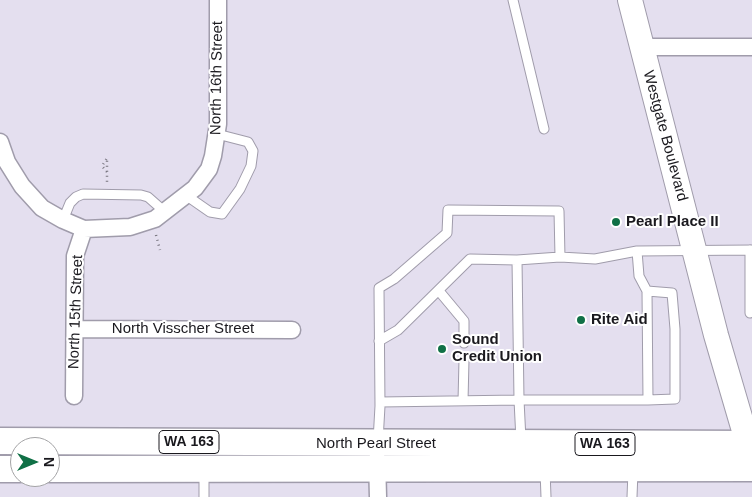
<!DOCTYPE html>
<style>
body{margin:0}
#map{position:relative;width:752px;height:497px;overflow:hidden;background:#e4dfef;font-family:Helvetica,sans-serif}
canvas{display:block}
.north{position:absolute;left:10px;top:437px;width:50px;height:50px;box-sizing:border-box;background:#fff;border:1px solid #a3a3a5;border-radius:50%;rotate:90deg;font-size:14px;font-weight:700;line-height:20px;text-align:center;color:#1a191e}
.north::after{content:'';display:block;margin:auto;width:18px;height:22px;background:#107046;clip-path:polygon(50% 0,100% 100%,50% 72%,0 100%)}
</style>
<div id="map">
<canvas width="752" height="497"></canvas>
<div class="north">N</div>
</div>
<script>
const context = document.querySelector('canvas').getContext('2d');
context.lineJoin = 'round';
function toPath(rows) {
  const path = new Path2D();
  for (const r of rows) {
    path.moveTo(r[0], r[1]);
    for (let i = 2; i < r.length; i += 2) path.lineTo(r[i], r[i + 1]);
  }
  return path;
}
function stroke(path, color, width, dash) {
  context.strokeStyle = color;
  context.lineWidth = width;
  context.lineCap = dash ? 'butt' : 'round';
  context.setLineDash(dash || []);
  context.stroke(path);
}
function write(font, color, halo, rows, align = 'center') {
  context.font = font + ' Helvetica,sans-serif';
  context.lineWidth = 4;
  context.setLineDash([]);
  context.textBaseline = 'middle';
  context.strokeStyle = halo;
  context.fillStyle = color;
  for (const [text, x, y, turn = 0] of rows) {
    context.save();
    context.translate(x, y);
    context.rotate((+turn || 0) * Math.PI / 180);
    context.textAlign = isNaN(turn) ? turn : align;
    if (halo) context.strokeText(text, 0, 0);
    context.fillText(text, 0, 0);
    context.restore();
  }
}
const lane = toPath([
 [513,0,544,129],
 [187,196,210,212,222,214,240,189,251,166,253,151,248,142,217,134],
 [63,220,70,203,76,197,83,194,141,195,148,197,165,212],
 [560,257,517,260,519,400,648,400],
 [439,291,464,321,464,343],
 [647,291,672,293,675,329,675,399,648,400,647,291,639,276,637,251,752,250],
 [750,313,750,250],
 [379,341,398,330,470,259,517,260],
 [463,401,464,360],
 [380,402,519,400,521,440],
 [378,441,380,406,379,288,394,279,447,233,448,210,559,211,560,257,595,259,637,251],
 [545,470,546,497],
 [204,471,204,497],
 [632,497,633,471]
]);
const street = toPath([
 [641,47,752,47],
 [0,142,7,162,22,186,42,208,63,220,84,229,130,227,155,219,195,188,209,169,213,156,218,124,218,0],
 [75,329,292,330],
 [74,396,75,256,84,229],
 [377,459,378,497]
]);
const secondary = toPath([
 [630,0,716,335,752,458]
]);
const primary = toPath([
 [0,441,752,444],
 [0,469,20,469],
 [50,469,752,468]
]);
stroke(lane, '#a09cab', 11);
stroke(street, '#a09cab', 19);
stroke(secondary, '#a09cab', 26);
stroke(primary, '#a09cab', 29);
stroke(toPath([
 [107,172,102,166,107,158,107,185],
 [156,235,160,250]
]), '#77747e', 2.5, [1, 4]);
stroke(lane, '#fff', 9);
stroke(street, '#fff', 16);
stroke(secondary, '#fff', 24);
stroke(primary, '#fff', 26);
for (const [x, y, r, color] of [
 [616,222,5,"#107046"],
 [581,320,5,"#107046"],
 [442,349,5,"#107046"]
]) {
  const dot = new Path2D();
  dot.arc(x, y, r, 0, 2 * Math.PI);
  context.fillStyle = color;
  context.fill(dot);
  stroke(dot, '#fff', 2);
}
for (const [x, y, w] of [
 [189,442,60],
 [605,444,60]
]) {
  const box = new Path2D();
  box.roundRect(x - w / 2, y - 11.5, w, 23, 4);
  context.fillStyle = '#fff';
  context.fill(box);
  stroke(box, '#1a191e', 1);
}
write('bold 14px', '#1a191e', null, [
 ["WA 163",189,442],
 ["WA 163",605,444]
]);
write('15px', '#1a191e', '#fff', [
 ["North 16th Street",217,78,-89],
 ["Westgate Boulevard",665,136,75],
 ["North 15th Street",76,312,-88],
 ["North Visscher Street",183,329],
 ["North Pearl Street",376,444]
]);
write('bold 15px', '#1a191e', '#fff', [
 ["Pearl Place II",626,222],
 ["Rite Aid",591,320],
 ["Sound",452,340],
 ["Credit Union",452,357]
], 'left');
</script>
